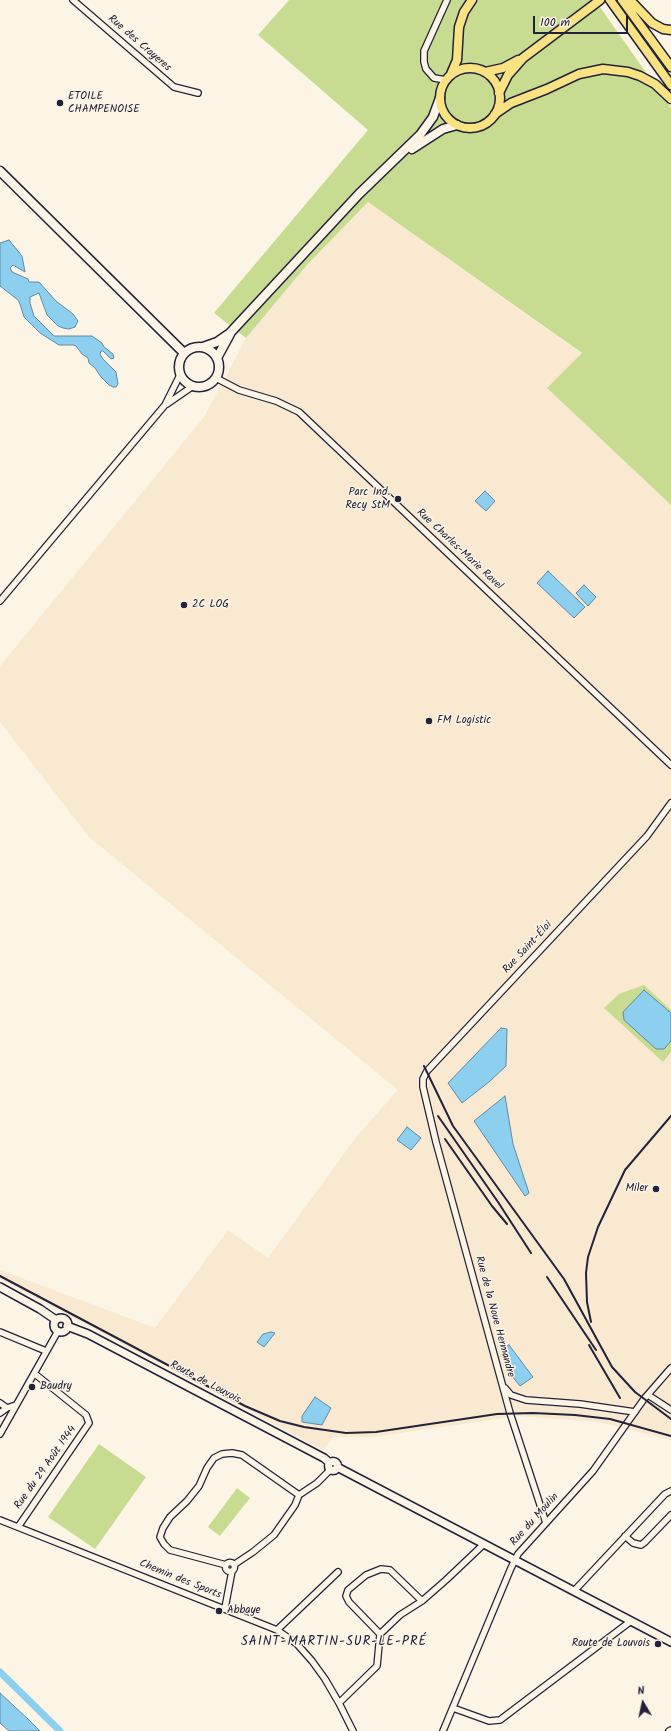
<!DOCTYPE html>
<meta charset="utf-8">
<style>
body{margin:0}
#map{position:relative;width:671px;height:1731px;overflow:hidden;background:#fcf5e5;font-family:Kalam,sans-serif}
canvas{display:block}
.north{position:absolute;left:623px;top:1683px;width:40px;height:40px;-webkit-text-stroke:3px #fcf5e5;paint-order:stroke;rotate:351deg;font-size:11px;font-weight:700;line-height:16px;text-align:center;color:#22223b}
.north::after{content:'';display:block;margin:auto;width:14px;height:18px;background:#22223b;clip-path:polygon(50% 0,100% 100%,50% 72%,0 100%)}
.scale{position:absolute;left:533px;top:16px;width:95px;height:18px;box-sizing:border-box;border:2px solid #22223b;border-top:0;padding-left:5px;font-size:12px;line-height:14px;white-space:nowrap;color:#22223b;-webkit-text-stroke:3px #fcf5e5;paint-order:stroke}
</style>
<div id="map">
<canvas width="671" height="1731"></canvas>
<div class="north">N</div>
<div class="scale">100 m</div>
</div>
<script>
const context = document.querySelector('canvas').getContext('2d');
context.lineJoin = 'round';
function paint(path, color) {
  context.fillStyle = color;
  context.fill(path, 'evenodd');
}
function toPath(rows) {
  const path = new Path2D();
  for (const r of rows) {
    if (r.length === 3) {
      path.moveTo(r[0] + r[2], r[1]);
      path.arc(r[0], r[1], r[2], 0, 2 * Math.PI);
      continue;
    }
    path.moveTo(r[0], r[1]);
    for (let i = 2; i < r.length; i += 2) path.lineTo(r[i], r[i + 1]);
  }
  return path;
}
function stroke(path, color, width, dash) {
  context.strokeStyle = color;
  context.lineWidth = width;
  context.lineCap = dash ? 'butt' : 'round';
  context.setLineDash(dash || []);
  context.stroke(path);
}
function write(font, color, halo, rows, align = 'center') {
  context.font = font + ' Kalam,sans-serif';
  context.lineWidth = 3;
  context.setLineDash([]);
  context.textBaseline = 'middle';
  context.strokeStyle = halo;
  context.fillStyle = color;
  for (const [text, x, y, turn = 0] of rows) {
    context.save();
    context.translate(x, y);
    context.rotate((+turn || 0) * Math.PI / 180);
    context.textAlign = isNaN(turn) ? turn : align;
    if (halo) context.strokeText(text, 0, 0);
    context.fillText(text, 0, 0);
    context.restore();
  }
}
paint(toPath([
 [368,202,582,354,547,388,671,505,671,1440,598,1422,518,1416,373,1437,333,1437,323,1450,0,1279,0,1270,155,1328,228,1230,268,1258,357,1136,398,1090,89,837,0,722,0,666,204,417,246,338,306,266]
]), '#f8e9d0');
paint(toPath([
 [289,0,595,0,671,108,671,505,547,388,582,353,368,202,306,266,246,338,214,313,368,130,258,35],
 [644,985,671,1010,671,1052,663,1062,604,1008,619,994],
 [99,1444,146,1477,95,1549,48,1517],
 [237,1488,250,1498,220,1536,208,1527]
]), '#c7dc91');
const water = toPath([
 [9,240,22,256,25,272,13,265,10,268,12,272,28,279,29,282,39,282,56,301,73,314,78,321,75,327,69,329,63,328,58,326,47,315,39,293,30,297,30,303,34,316,54,336,92,336,102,343,104,347,113,354,114,358,111,359,103,351,101,351,100,354,102,358,116,372,118,384,116,387,113,387,109,385,101,377,95,368,89,363,88,358,82,354,76,346,73,345,59,345,40,333,24,317,20,304,18,300,0,286,0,243,9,240],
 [485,491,495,501,486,511,475,501,485,491],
 [548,571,585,607,574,618,537,583,548,571],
 [584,585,596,597,588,606,576,593,584,585],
 [644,990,671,1013,671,1041,664,1049,656,1049,624,1020,623,1012,644,990],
 [501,1028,507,1029,506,1066,489,1082,462,1103,448,1083,501,1028],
 [505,1096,513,1144,529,1193,525,1196,474,1121,505,1096],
 [407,1127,421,1138,411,1150,397,1140,407,1127],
 [271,1332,275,1333,264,1347,257,1342,263,1334,271,1332],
 [509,1345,533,1377,520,1386,507,1370,502,1349,509,1345],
 [315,1397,331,1408,322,1425,302,1422,302,1416,315,1397],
 [0,1693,28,1719,40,1731,9,1731,0,1723,0,1693]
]);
paint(water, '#8ccfee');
stroke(water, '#628aa6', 1);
stroke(toPath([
 [0,1672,60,1731]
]), '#8ccfee', 7);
const minor = toPath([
 [73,0,174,87,198,93],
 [446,80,434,78,426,69,424,62,424,51,447,0],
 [216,378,239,390,276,401,299,412,671,765],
 [167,404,193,386],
 [0,601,165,405,180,375],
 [0,1332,46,1351],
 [505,1388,511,1395,526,1400,580,1404,635,1412],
 [648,1395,671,1410],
 [0,1403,7,1408],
 [0,1413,7,1408,16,1405],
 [0,1434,58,1331],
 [299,1495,317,1483,330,1470],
 [0,1520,277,1630,297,1644,312,1661,325,1679,339,1703,353,1731],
 [546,1523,510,1413,436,1142,423,1087,423,1079,427,1071,647,836,671,803],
 [18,1527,89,1423,86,1415,35,1374],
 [625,1536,633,1543,641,1545,645,1542,671,1515],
 [230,1567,4.5],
 [226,1565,170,1550,164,1544,160,1537,163,1528,170,1517,187,1501,199,1486,207,1468,214,1458,222,1454,232,1453,242,1455,299,1495,295,1505,274,1535,253,1552,235,1564],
 [574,1591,665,1494,671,1491],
 [225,1608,232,1571],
 [277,1630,338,1572],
 [380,1634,349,1602,346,1596,348,1590,366,1575,381,1569,390,1570,422,1601],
 [339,1703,377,1666,380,1634,400,1615,422,1601,446,1580,484,1544],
 [453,1708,489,1721,500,1720,631,1621],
 [443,1731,511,1568,518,1554,593,1471,644,1399,671,1368],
 [669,1731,671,1730]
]);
const tertiary = toPath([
 [0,1287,40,1309,56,1320],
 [61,1325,7],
 [67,1326,88,1334,324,1458,330,1463],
 [333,1466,4.5],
 [337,1467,671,1642]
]);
const secondary = toPath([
 [412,149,443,129,457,125],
 [0,171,184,353],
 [199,367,20],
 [203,347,217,342,230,333,359,194,420,135,433,117,440,98],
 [217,358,230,334]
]);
const primary = toPath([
 [610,0,671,85],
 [622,0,671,67],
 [630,0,652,23,663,29,671,30],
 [470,98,30],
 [485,72,503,68,518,60],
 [451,74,457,60,459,27,464,12,472,0],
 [499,93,508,75,523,58,600,0],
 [495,114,511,103,547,89,579,74,603,69,628,72,640,76,655,84,671,99]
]);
stroke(minor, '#22223b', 8);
stroke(tertiary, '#22223b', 10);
stroke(secondary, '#22223b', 11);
stroke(primary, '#22223b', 11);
stroke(minor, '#fcf5e5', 5.5);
stroke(tertiary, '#fcf5e5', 7);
stroke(secondary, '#fcf5e5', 8);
stroke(primary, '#f8e281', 8);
stroke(toPath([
 [424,1066,453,1126,564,1279,612,1367,635,1392,671,1419],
 [438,1116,498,1202,531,1253],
 [445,1139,492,1206,507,1224],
 [0,1276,245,1406,280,1421,304,1427,346,1433,376,1432,497,1414,533,1413,575,1415,610,1419,671,1436],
 [547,1277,596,1350],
 [591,1322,587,1302,586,1273,588,1257,598,1227,625,1170,671,1116],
 [589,1345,620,1398]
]), '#22223b', 2);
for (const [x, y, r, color] of [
 [60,103,4,"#22223b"],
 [398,499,4,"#22223b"],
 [184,605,4,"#22223b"],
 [429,721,4,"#22223b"],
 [656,1189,4,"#22223b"],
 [32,1387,4,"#22223b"],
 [219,1611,4,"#22223b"],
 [658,1644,4,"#22223b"]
]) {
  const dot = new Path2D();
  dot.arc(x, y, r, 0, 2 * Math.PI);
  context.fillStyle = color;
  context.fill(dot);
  stroke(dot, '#fcf5e5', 1.5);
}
write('11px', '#22223b', '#fcf5e5', [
 ["Rue des Crayeres",139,44,41],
 ["Rue Charles-Marie Ravel",459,550,43],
 ["Rue Saint-Éloi",528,948,-47],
 ["Rue de la Noue Hermandre",494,1317,75],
 ["Route de Louvois",205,1383,28],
 ["Rue du 29 Août 1944",46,1468,-55],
 ["Rue du Moulin",535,1520,-48],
 ["Chemin des Sports",180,1580,22]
]);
write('11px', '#22223b', '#fcf5e5', [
 ["ETOILE",68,97],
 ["CHAMPENOISE",68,110],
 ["Parc Ind.",390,493,"right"],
 ["Recy StM",390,506,"right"],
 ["2C LOG",192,605],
 ["FM Logistic",437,721],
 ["Miler",648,1189,"right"],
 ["Baudry",40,1387],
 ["Abbaye",227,1611],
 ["Route de Louvois",650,1644,"right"]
], 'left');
context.letterSpacing = '1px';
write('13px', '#22223b', '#fcf5e5', [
 ["SAINT-MARTIN-SUR-LE-PRÉ",334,1643]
]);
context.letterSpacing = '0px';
</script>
